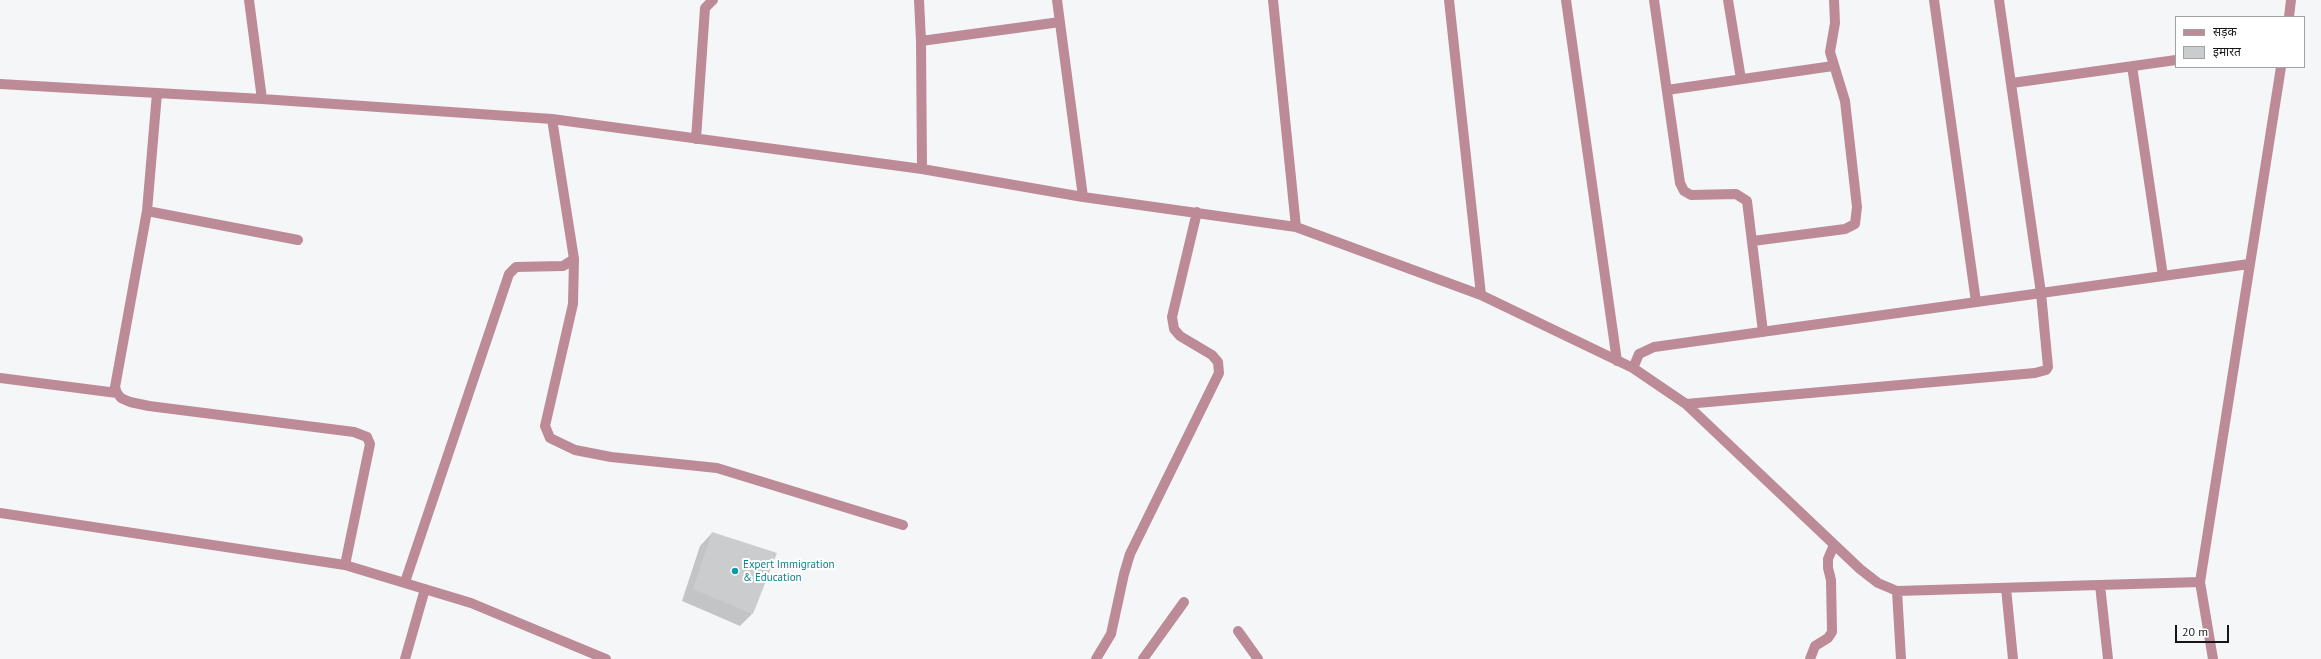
<!DOCTYPE html>
<meta charset="utf-8">
<style>
body{margin:0}
#map{position:relative;width:2321px;height:659px;overflow:hidden;background:#f4f6f8;font-family:"PT Sans","Noto Sans Devanagari",sans-serif}
canvas{display:block}
.legend{position:absolute;left:2175px;top:16px;width:130px;height:52px;box-sizing:border-box;background:#fff;border:1px solid #a1a2a2;margin:0;padding:5px 7px;list-style:none;font-size:12px;color:#151617}
.legend li{display:flex;align-items:center;gap:8px;height:20px}
.legend b{width:20px;border:1px solid #a1a2a2}
.scale{position:absolute;left:2175px;top:625px;width:54px;height:18px;box-sizing:border-box;border:2px solid #151617;border-top:0;padding-left:5px;font-size:12px;line-height:14px;white-space:nowrap;color:#151617;-webkit-text-stroke:3px #fff;paint-order:stroke}
</style>
<div id="map">
<canvas width="2321" height="659"></canvas>
<ul class="legend">
<li><b style="height:5px;background:#bc8b97"></b>सड़क</li>
<li><b style="height:11px;background:#caccce"></b>इमारत</li>
</ul>
<div class="scale">20 m</div>
</div>
<script>
const context = document.querySelector('canvas').getContext('2d');
context.lineJoin = 'round';
function paint(path, color) {
  context.fillStyle = color;
  context.fill(path, 'evenodd');
}
function toPath(rows) {
  const path = new Path2D();
  for (const r of rows) {
    path.moveTo(r[0], r[1]);
    for (let i = 2; i < r.length; i += 2) path.lineTo(r[i], r[i + 1]);
  }
  return path;
}
function stroke(path, color, width, dash) {
  context.strokeStyle = color;
  context.lineWidth = width;
  context.lineCap = dash ? 'butt' : 'round';
  context.setLineDash(dash || []);
  context.stroke(path);
}
function write(font, color, halo, rows, align = 'center') {
  context.font = font + ' "PT Sans",sans-serif';
  context.lineWidth = 4;
  context.setLineDash([]);
  context.textBaseline = 'middle';
  context.strokeStyle = halo;
  context.fillStyle = color;
  for (const [text, x, y, turn = 0] of rows) {
    context.save();
    context.translate(x, y);
    context.rotate((+turn || 0) * Math.PI / 180);
    context.textAlign = isNaN(turn) ? turn : align;
    if (halo) context.strokeText(text, 0, 0);
    context.fillText(text, 0, 0);
    context.restore();
  }
}
paint(toPath([
 [712,533,752,614,740,626,682,601,700,546]
]), '#0003');
paint(toPath([
 [712,532,777,553,753,614,693,589]
]), '#caccce');
stroke(toPath([
 [249,0,262,99],
 [919,0,921,41,922,169],
 [1057,0,1083,197],
 [1273,0,1296,227],
 [1449,0,1481,295],
 [1566,0,1617,361],
 [1654,0,1680,183,1684,191,1691,195,1736,194,1747,201,1763,332],
 [1728,0,1741,79],
 [1934,0,1976,302],
 [2289,17,2291,0],
 [921,41,1060,22],
 [2132,66,2163,276],
 [2012,83,2176,60],
 [0,84,262,99,552,119,922,169,1083,197,1296,227,1481,295,1633,368,1686,404,1860,569,1878,583,1897,591,2200,582,2213,659],
 [1667,90,1833,66],
 [157,93,147,211,115,387,117,393,121,398,130,402,149,406,354,432,367,437,370,444,345,565],
 [696,139,705,8,713,0],
 [147,211,298,240],
 [1753,241,1845,229,1855,224,1857,207,1845,101,1830,52,1835,23,1834,0],
 [574,259,573,304,545,426,550,438,575,450,611,457,717,468,903,525],
 [1633,368,1639,354,1654,347,2249,264],
 [0,378,117,393],
 [1686,404,2035,373,2046,370,2048,367,2041,293,1999,0],
 [0,513,345,565,471,603,606,659],
 [405,582,509,274,516,267,563,266,574,259,552,119],
 [2200,582,2281,67],
 [2100,585,2108,659],
 [2006,588,2013,659],
 [1897,591,1901,659],
 [1238,631,1258,659],
 [405,659,425,589],
 [1096,659,1111,634,1124,574,1130,554,1219,373,1218,362,1212,355,1180,336,1174,329,1172,317,1197,212],
 [1143,659,1184,602],
 [1810,659,1815,646,1828,638,1832,632,1831,580,1828,568,1828,559,1834,545]
]), '#bc8b97', 10);
for (const [x, y, r, color] of [
 [735,571,4,"#0f9aa8"]
]) {
  const dot = new Path2D();
  dot.arc(x, y, r, 0, 2 * Math.PI);
  context.fillStyle = color;
  context.fill(dot);
  stroke(dot, '#fff', 1.5);
}
write('11px', '#0d838f', '#fff', [
 ["Expert Immigration",743,565],
 ["& Education",743,578]
], 'left');
</script>
